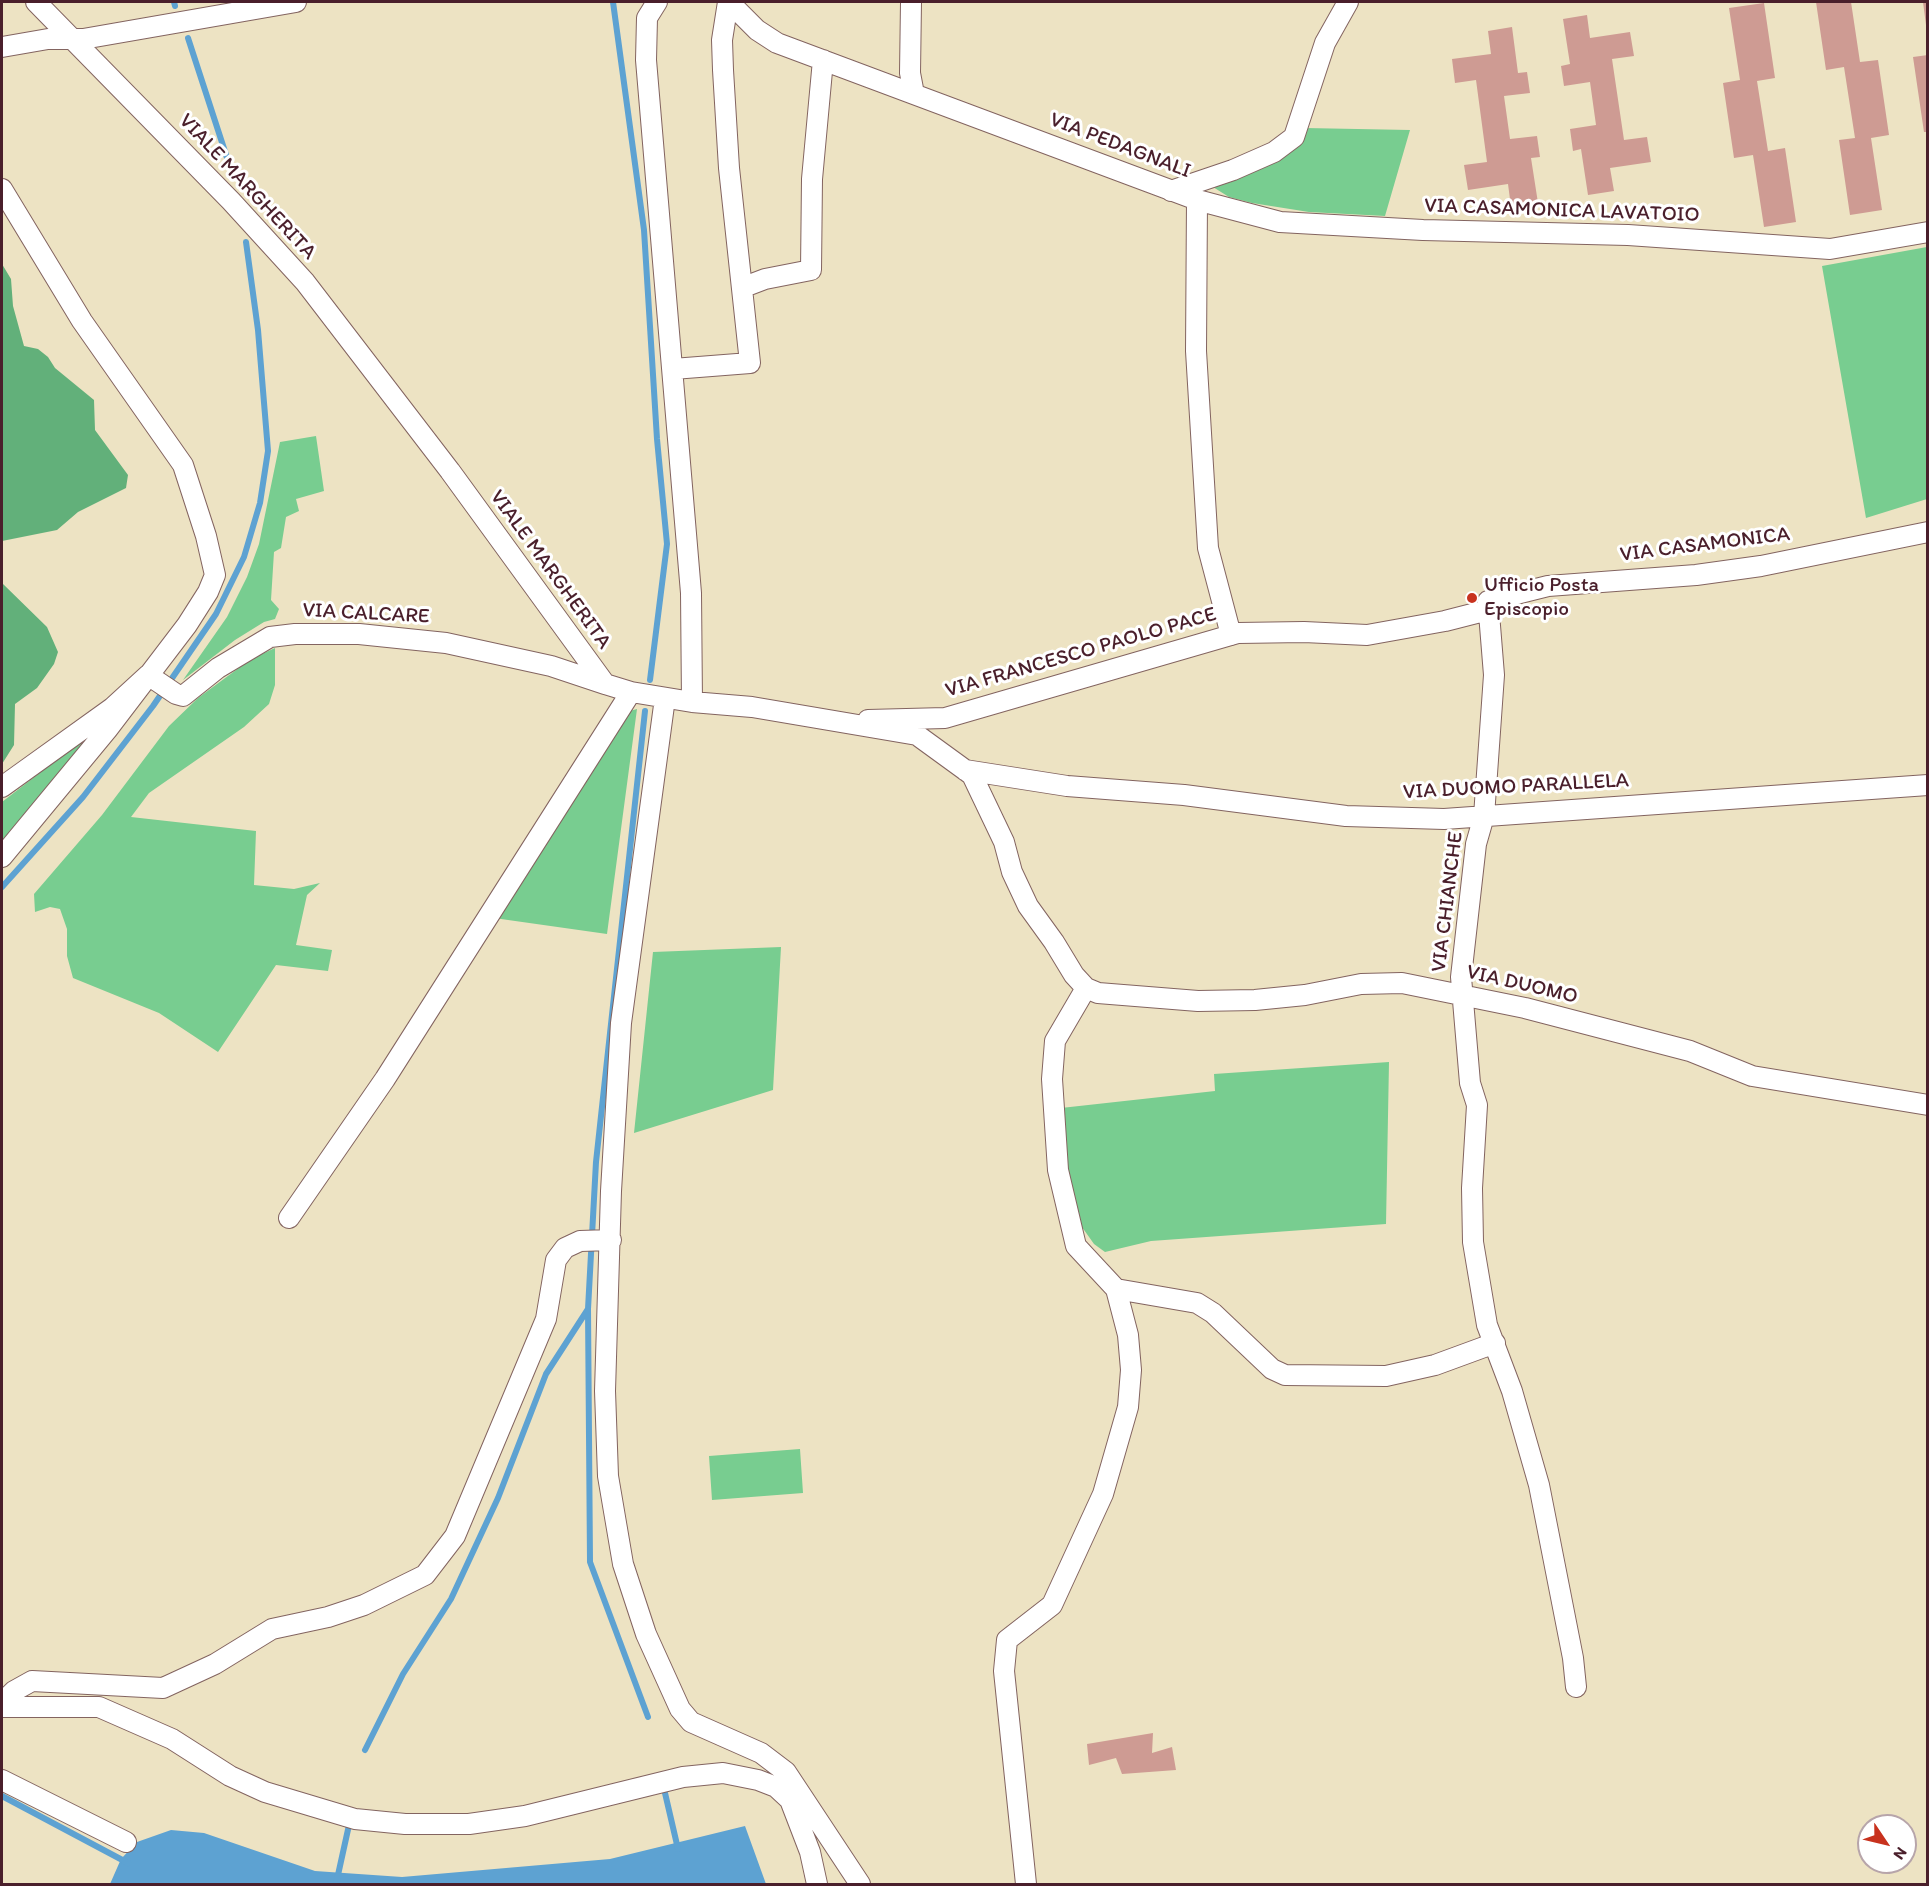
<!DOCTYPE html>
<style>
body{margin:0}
#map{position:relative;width:1929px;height:1886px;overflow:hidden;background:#ede3c3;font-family:Itim,sans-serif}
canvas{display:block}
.frame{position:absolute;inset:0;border:3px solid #4a1f2b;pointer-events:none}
.north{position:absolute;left:1857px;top:1814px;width:60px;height:60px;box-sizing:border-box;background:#fff;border:2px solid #b7a5aa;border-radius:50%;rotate:125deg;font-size:16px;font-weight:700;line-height:24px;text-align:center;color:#4a1f2b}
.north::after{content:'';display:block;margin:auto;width:21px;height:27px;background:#c8321e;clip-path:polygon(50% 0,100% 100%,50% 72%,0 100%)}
</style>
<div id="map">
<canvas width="1929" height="1886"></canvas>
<div class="frame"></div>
<div class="north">N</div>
</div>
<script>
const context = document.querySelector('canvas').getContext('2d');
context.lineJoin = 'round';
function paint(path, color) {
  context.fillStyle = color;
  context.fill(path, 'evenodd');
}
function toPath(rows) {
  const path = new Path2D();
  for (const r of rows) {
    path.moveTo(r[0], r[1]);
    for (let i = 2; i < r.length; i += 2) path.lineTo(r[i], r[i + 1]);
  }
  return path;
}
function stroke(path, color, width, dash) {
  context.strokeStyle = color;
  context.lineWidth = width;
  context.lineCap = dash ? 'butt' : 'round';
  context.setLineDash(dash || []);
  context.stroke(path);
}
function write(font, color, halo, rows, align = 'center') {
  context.font = font + ' Itim,sans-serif';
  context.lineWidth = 6;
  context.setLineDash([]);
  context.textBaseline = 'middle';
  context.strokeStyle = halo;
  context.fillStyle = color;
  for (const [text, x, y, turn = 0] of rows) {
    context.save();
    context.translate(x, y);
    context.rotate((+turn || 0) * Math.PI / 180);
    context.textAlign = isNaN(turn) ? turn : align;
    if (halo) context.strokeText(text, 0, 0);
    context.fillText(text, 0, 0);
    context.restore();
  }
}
paint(toPath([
 [1305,128,1410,130,1385,216,1309,212,1252,203,1229,197,1213,187],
 [1927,247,1927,499,1866,518,1822,266],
 [316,436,324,491,296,499,299,511,286,517,281,548,274,552,271,600,279,609,275,619,264,622,235,640,183,680,227,617,247,577,259,544,280,442],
 [275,648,275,685,269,704,244,727,149,793,131,817,256,831,254,885,294,889,320,883,307,895,296,945,332,950,328,971,276,965,218,1052,159,1013,73,978,67,956,67,929,60,909,50,907,35,912,34,894,102,815,169,726,198,698,251,659],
 [637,709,607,934,494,918,626,712],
 [103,724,39,800,2,842,2,802],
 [781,947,773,1090,634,1133,653,952],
 [1389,1062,1386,1224,1151,1241,1105,1252,1094,1244,1077,1220,1068,1194,1061,1108,1215,1091,1214,1074],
 [800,1449,803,1493,712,1500,709,1456]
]), '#78cd90');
paint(toPath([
 [2,264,11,279,13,306,24,346,38,349,48,357,55,368,94,400,95,430,128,475,126,488,78,512,57,530,2,541],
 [2,583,47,627,58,652,54,664,37,688,15,704,14,745,2,764]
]), '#62b07a');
paint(toPath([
 [745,1826,766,1884,110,1884,121,1859,137,1842,171,1830,204,1833,315,1871,402,1877,610,1859]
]), '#5da2d2');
stroke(toPath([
 [174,2,175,6],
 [613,2,644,230,657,439,667,544,650,680],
 [188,38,230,167],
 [2,887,83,797,153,706,216,614,244,557,260,503,268,451,258,330,246,242],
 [588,1309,590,1562,648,1717],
 [365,1750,403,1674,451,1599,498,1498,546,1374,588,1309,596,1162,645,711],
 [665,1793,678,1849],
 [2,1796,128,1863],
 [336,1884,349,1825]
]), '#5da2d2', 6);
paint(toPath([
 [1816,2,1851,2,1860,62,1878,60,1889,135,1871,138,1882,210,1850,215,1839,140,1855,138,1844,67,1826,70],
 [1923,2,1928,2,1928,25,1926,25],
 [1764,3,1775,78,1757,81,1768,151,1785,148,1796,222,1764,227,1753,155,1734,158,1723,83,1740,80,1729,8],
 [1587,15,1590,38,1630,32,1634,56,1612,59,1624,140,1647,137,1651,162,1610,168,1614,191,1588,195,1581,149,1573,151,1570,129,1596,125,1590,82,1564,86,1561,66,1570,64,1563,19],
 [1512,27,1518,73,1527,72,1530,93,1504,96,1510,139,1537,136,1540,157,1531,158,1538,203,1511,207,1508,184,1468,190,1464,165,1487,162,1476,80,1455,83,1452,59,1491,54,1488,31],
 [1928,55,1928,132,1924,132,1913,57],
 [1153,1733,1152,1753,1172,1747,1176,1770,1122,1774,1116,1758,1089,1765,1087,1744]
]), '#ce9b93');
const minor = toPath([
 [36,2,231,201,305,282,450,471,605,684,631,692,692,702,752,707,917,735,972,775,1004,842,1012,872,1028,906,1054,942,1074,975,1086,988,1098,993,1198,1001,1255,1000,1305,995,1361,984,1402,983,1525,1008,1690,1051,1752,1076,1928,1105],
 [657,2,647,18,646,60,691,593,692,702],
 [729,2,757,30,777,43,1197,200,1196,351,1208,548,1231,635],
 [911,2,910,73,914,94],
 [2,47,48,39,83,39,296,2],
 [2,189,82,321,183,465,206,536,215,575,208,592,187,625,107,730,2,857],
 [1171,191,1233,170,1274,152,1294,137,1325,43,1348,2],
 [1197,200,1280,222,1423,230,1628,235,1830,249,1928,232],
 [744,287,765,279,811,270,812,179,823,60],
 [673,369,750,363,729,168,723,70,722,40,728,2],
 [665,698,621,1023,611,1191,605,1391,608,1476,623,1564,646,1634,680,1709,691,1722,761,1753,786,1772,860,1884],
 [868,720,945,718,1238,633,1304,632,1367,635,1445,621,1488,610],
 [965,770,1067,786,1184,795,1346,816,1444,819,1928,785],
 [2,787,112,708,148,675,176,694,183,696,218,668,270,637,295,634,359,634,446,643,551,666,605,684],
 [1086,988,1055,1041,1052,1079,1058,1170,1076,1246,1116,1289,1197,1303,1213,1313,1272,1369,1285,1375,1386,1376,1435,1365,1495,1343],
 [289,1218,385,1079,631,692],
 [1576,1687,1573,1658,1539,1485,1512,1391,1487,1325,1473,1242,1472,1188,1477,1105,1470,1083,1461,977,1476,844,1484,816,1494,675,1488,601,1548,586,1696,575,1761,566,1928,532],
 [2,1703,14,1691,32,1681,163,1688,215,1664,272,1629,328,1617,364,1605,425,1575,455,1536,546,1319,556,1260,565,1248,580,1241,611,1240],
 [2,1707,99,1707,172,1739,230,1776,265,1792,355,1819,405,1824,469,1824,525,1816,683,1777,723,1773,758,1780,776,1787,790,1800,810,1852,817,1884],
 [2,1780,126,1842],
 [1026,1884,1004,1671,1007,1640,1052,1605,1103,1494,1128,1407,1131,1370,1128,1335,1116,1289]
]);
stroke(minor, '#836460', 22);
stroke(minor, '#fff', 20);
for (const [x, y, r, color] of [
 [1472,598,6,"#c8321e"]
]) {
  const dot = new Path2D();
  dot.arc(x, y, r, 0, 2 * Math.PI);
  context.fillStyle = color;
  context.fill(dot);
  stroke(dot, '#fff', 2);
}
write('21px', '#4a1f2b', '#fff', [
 ["VIA PEDAGNALI",1120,146,21],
 ["VIALE MARGHERITA",247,187,47],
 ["VIA CASAMONICA LAVATOIO",1562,211,2],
 ["VIA CASAMONICA",1705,545,-7],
 ["VIALE MARGHERITA",550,570,54],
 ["VIA CALCARE",366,614,3],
 ["VIA FRANCESCO PAOLO PACE",1081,653,-16],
 ["VIA DUOMO PARALLELA",1516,787,-3],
 ["VIA CHIANCHE",1448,902,-83],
 ["VIA DUOMO",1522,985,13]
]);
write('21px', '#4a1f2b', '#fff', [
 ["Ufficio Posta",1484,586],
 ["Episcopio",1484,610]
], 'left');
</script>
